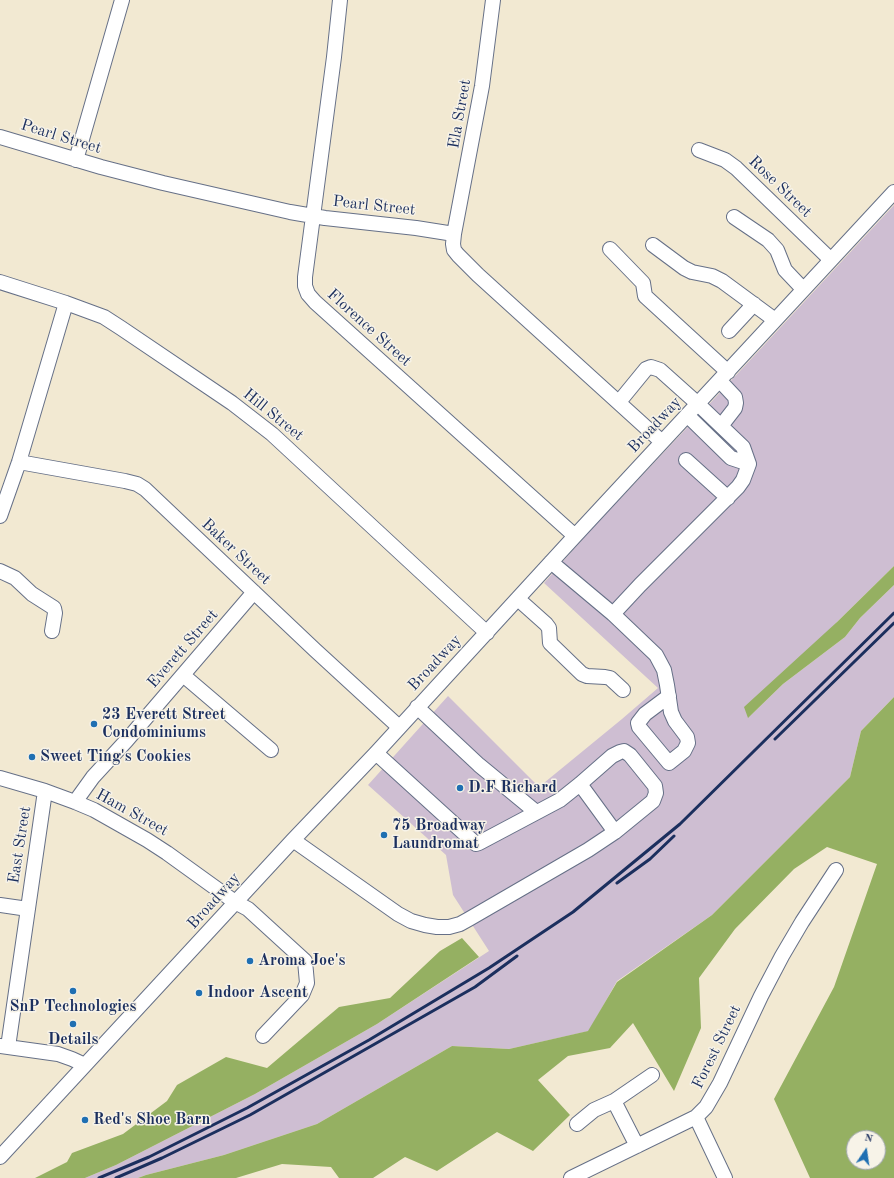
<!DOCTYPE html>
<style>
body{margin:0}
#map{position:relative;width:894px;height:1178px;overflow:hidden;background:#f2e9d2;font-family:"Old Standard TT",serif}
canvas{display:block}
.north{position:absolute;left:846px;top:1130px;width:40px;height:40px;box-sizing:border-box;background:#f7f3e8;border:1px solid #9fa5b1;border-radius:50%;rotate:13deg;font-size:11px;font-weight:700;line-height:16px;text-align:center;color:#1b2f5e}
.north::after{content:'';display:block;margin:auto;width:14px;height:18px;background:#1f6fb2;clip-path:polygon(50% 0,100% 100%,50% 72%,0 100%)}
</style>
<div id="map">
<canvas width="894" height="1178"></canvas>
<div class="north">N</div>
</div>
<script>
const context = document.querySelector('canvas').getContext('2d');
context.lineJoin = 'round';
function paint(path, color) {
  context.fillStyle = color;
  context.fill(path, 'evenodd');
}
function toPath(rows) {
  const path = new Path2D();
  for (const r of rows) {
    path.moveTo(r[0], r[1]);
    for (let i = 2; i < r.length; i += 2) path.lineTo(r[i], r[i + 1]);
  }
  return path;
}
function stroke(path, color, width, dash) {
  context.strokeStyle = color;
  context.lineWidth = width;
  context.lineCap = dash ? 'butt' : 'round';
  context.setLineDash(dash || []);
  context.stroke(path);
}
function write(font, color, halo, rows, align = 'center') {
  context.font = font + ' "Old Standard TT",serif';
  context.lineWidth = 3;
  context.setLineDash([]);
  context.textBaseline = 'middle';
  context.strokeStyle = halo;
  context.fillStyle = color;
  for (const [text, x, y, turn = 0] of rows) {
    context.save();
    context.translate(x, y);
    context.rotate((+turn || 0) * Math.PI / 180);
    context.textAlign = isNaN(turn) ? turn : align;
    if (halo) context.strokeText(text, 0, 0);
    context.fillText(text, 0, 0);
    context.restore();
  }
}
paint(toPath([
 [894,205,894,566,837,622,748,718,783,684,845,637,860,618,894,585,894,697,861,731,850,777,712,915,617,981,589,1031,509,1049,452,1046,317,1124,224,1155,146,1175,138,1178,85,1178,116,1165,255,1094,377,1024,489,951,453,895,446,855,368,785,448,696,539,787,622,719,658,688,544,583,588,533,714,399]
]), '#cebed2');
paint(toPath([
 [894,566,894,585,860,618,845,637,783,684,748,718,744,707,837,622],
 [894,697,894,1178,810,1178,774,1099,834,987,877,864,827,847,794,869,735,929,699,978,701,1028,674,1091,633,1023,610,1048,568,1056,538,1080,570,1115,533,1151,497,1132,437,1171,405,1157,373,1178,339,1178,331,1167,282,1164,236,1178,138,1178,146,1175,224,1155,317,1124,452,1046,509,1049,588,1031,617,982,712,915,850,777,861,731],
 [854,1138,878,1138,878,1162,854,1162],
 [462,938,479,957,377,1024,255,1094,116,1165,85,1178,35,1178,67,1162,72,1153,123,1134,167,1101,177,1085,226,1057,267,1068,339,1007,390,998,440,951]
]), '#95b062');
const minor = toPath([
 [340,0,334,57,305,277,305,286,308,294,315,302,575,536],
 [493,0,482,86,454,234,453,244,454,250,458,255,478,275,662,442],
 [0,137,101,167,163,183,290,212,325,218,416,228,454,234],
 [699,150,725,160,736,168,831,260],
 [76,160,122,0],
 [734,217,768,240,777,250,785,270,803,289],
 [653,245,684,268,692,272,712,276,722,281,775,320],
 [610,249,643,283,645,296,728,372],
 [0,282,66,303,104,317,121,328,232,403,272,434,487,633],
 [729,331,754,304],
 [720,381,735,397,736,403,735,408,721,426],
 [619,402,646,369,651,367,660,370,698,404,743,447,749,464,731,458,687,415],
 [686,460,728,498],
 [19,462,125,481,137,484,145,489,315,650,399,727],
 [0,516,19,462,66,303],
 [551,562,613,614,640,585,738,487,743,480,749,464],
 [0,571,15,578,32,594,54,608,55,613,52,631],
 [518,599,546,624,549,628,550,643,582,674,587,676,605,677,610,678,623,690],
 [613,614,656,655,664,670,667,685,671,712,675,721,687,737,688,743,684,751,669,763,639,727,638,723,645,714,669,696],
 [183,675,271,750],
 [417,707,479,765,536,812],
 [0,778,45,791,75,802,94,810,147,840,167,853,235,902,248,909,305,961,307,983,302,995,263,1036],
 [580,784,615,832],
 [75,802,93,777,127,740,254,592],
 [293,840,398,914,411,921,425,925,437,927,449,927,460,924,469,919,588,850,615,832,653,801,656,793,655,786,630,755,624,751,620,752,612,756,580,784,560,800,479,843,476,844,376,753],
 [0,905,28,909],
 [0,1046,58,1054,72,1059,85,1065],
 [8,1047,45,791],
 [614,1101,652,1075],
 [696,1117,725,1178],
 [577,1124,594,1110,614,1101,637,1146],
 [0,1157,293,840,376,753,575,536,894,192],
 [571,1178,696,1117,706,1107,720,1083,761,996,782,956,802,922,836,870]
]);
stroke(minor, '#667087', 16);
stroke(minor, '#fff', 14);
stroke(toPath([
 [775,739,894,623],
 [617,883,650,859,674,836],
 [99,1178,149,1157,247,1108,369,1040,489,968,573,912,680,824,894,613],
 [116,1178,162,1158,250,1115,475,987,517,956]
]), '#1b2f5e', 3);
for (const [x, y, r, color] of [
 [94,724,4,"#1f6fb2"],
 [32,757,4,"#1f6fb2"],
 [460,788,4,"#1f6fb2"],
 [384,835,4,"#1f6fb2"],
 [250,961,4,"#1f6fb2"],
 [73,991,4,"#1f6fb2"],
 [199,993,4,"#1f6fb2"],
 [73,1024,4,"#1f6fb2"],
 [85,1120,4,"#1f6fb2"]
]) {
  const dot = new Path2D();
  dot.arc(x, y, r, 0, 2 * Math.PI);
  context.fillStyle = color;
  context.fill(dot);
  stroke(dot, '#f7f3e8', 1.5);
}
write('16px', '#1b2f5e', '#f7f3e8', [
 ["Ela Street",460,114,-80],
 ["Pearl Street",61,137,17],
 ["Rose Street",780,187,44],
 ["Pearl Street",374,206,6],
 ["Florence Street",369,328,42],
 ["Hill Street",273,415,39],
 ["Broadway",655,425,-47],
 ["Baker Street",236,552,43],
 ["Everett Street",183,649,-49],
 ["Broadway",435,663,-47],
 ["Ham Street",132,813,29],
 ["East Street",20,845,-81],
 ["Broadway",214,901,-48],
 ["Forest Street",717,1047,-64]
]);
write('bold 16px', '#1b2f5e', '#f7f3e8', [
 ["23 Everett Street",102,715],
 ["Condominiums",102,733],
 ["Sweet Ting's Cookies",40,757],
 ["D.F Richard",468,788],
 ["75 Broadway",392,826],
 ["Laundromat",392,844],
 ["Aroma Joe's",258,961],
 ["Indoor Ascent",207,993],
 ["SnP Technologies",73,1007,"center"],
 ["Details",73,1040,"center"],
 ["Red's Shoe Barn",93,1120]
], 'left');
</script>
